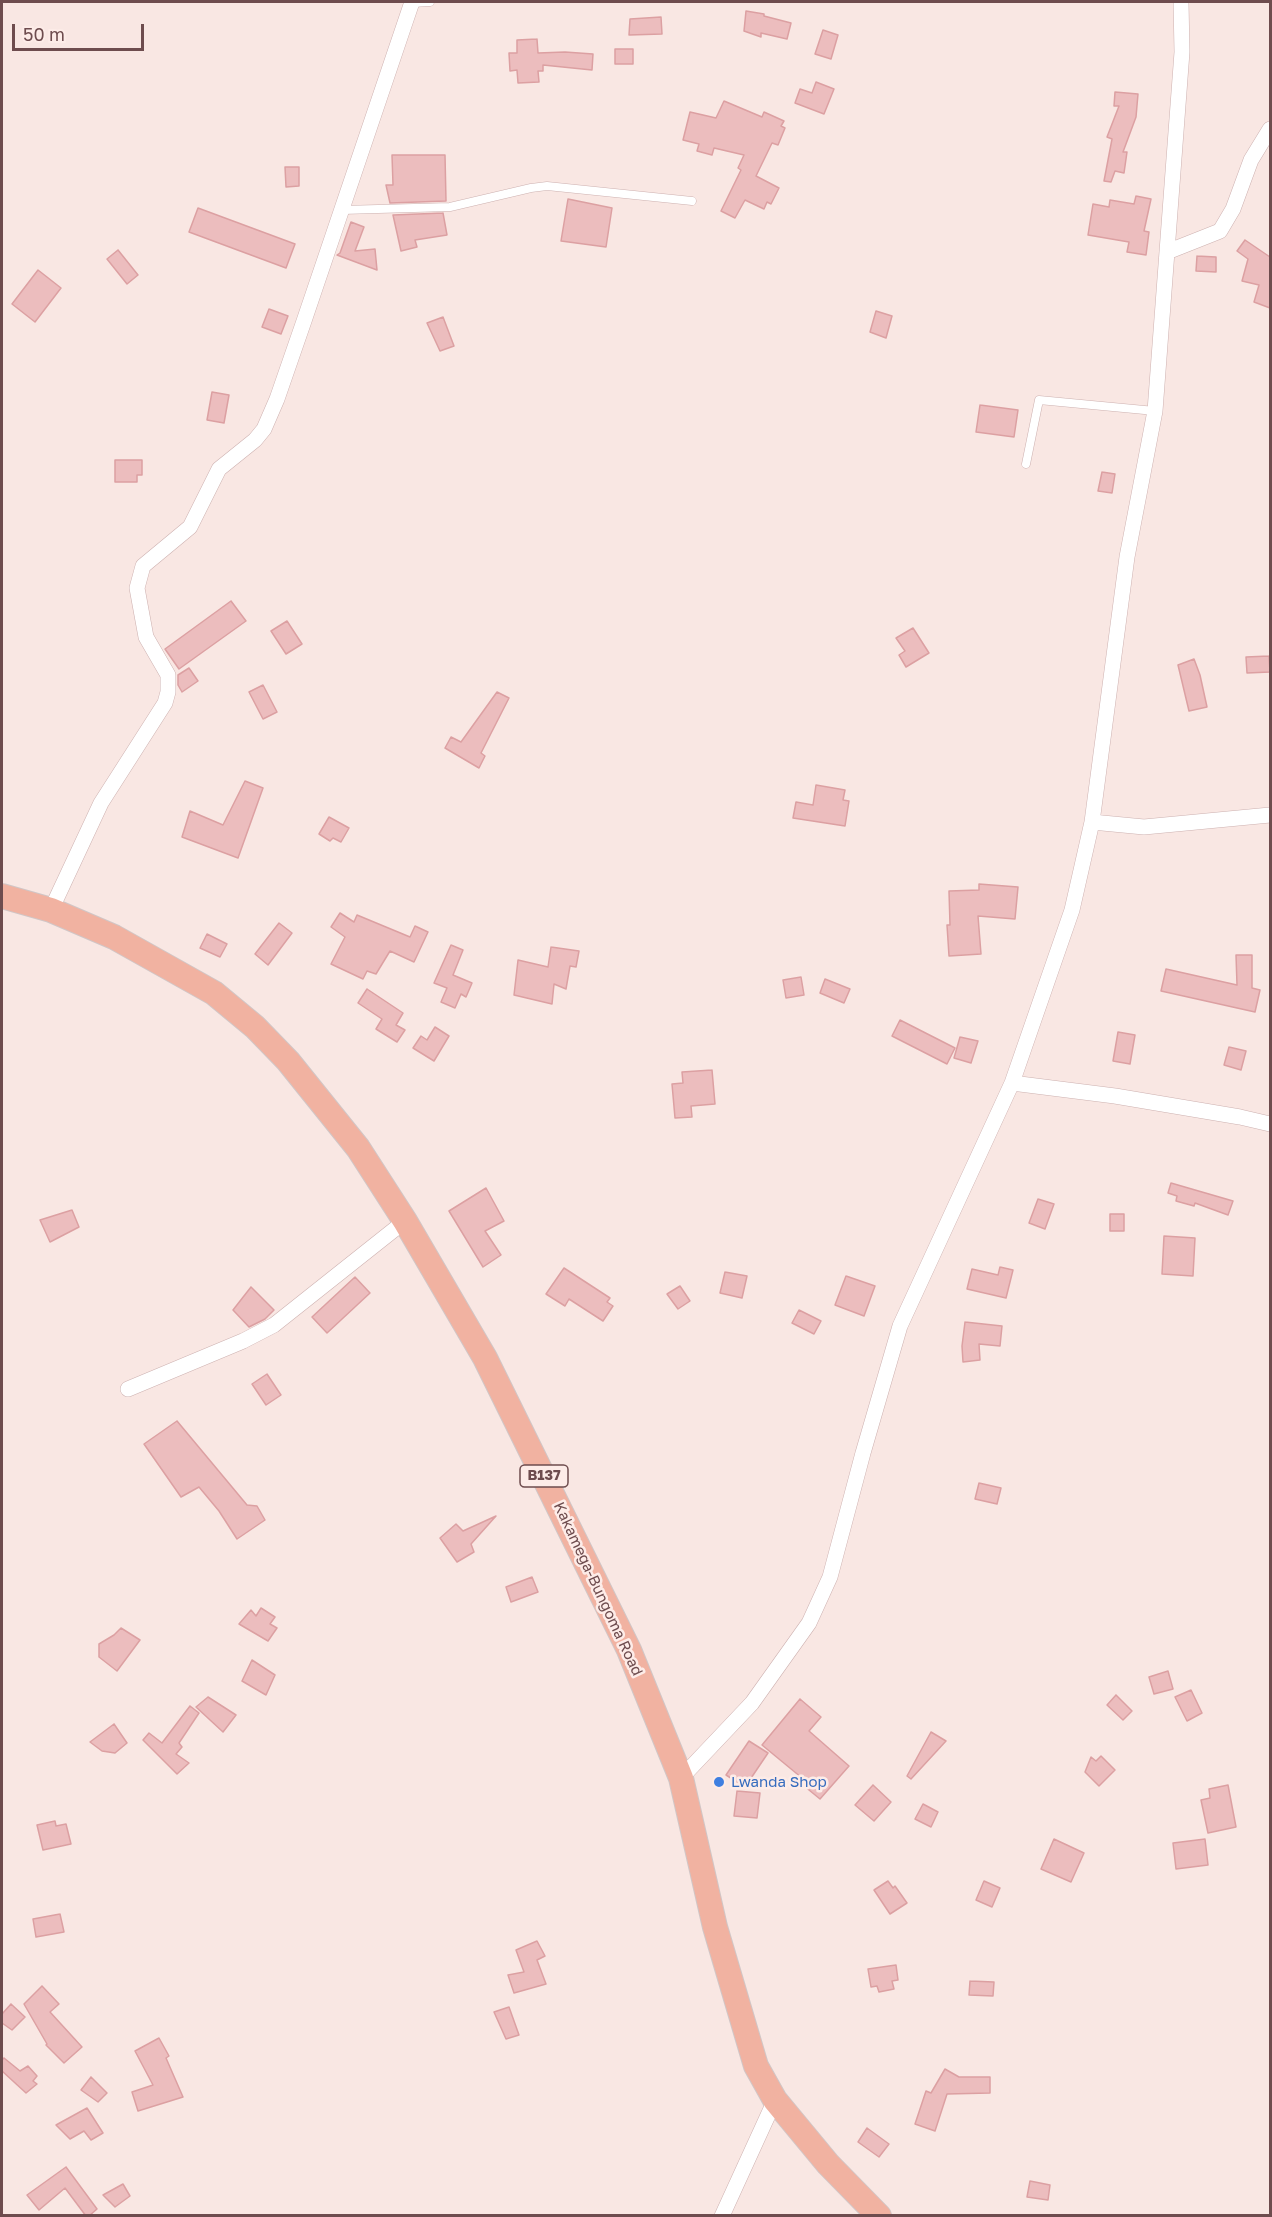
<!DOCTYPE html>
<style>
body{margin:0}
#map{position:relative;width:1272px;height:2217px;overflow:hidden;background:#f9e7e3;font-family:"Golos Text",sans-serif}
canvas{display:block}
.frame{position:absolute;inset:0;border:3px solid #6e4c4e;pointer-events:none}
.scale{position:absolute;left:12px;top:24px;width:132px;height:27px;box-sizing:border-box;border:3px solid #6e4c4e;border-top:0;padding-left:8px;font-size:18px;line-height:21px;white-space:nowrap;color:#6e4c4e;-webkit-text-stroke:4px #fdece8;paint-order:stroke}
</style>
<div id="map">
<canvas width="1272" height="2217"></canvas>
<div class="frame"></div>
<div class="scale">50 m</div>
</div>
<script>
const context = document.querySelector('canvas').getContext('2d');
context.lineJoin = 'round';
function paint(path, color) {
  context.fillStyle = color;
  context.fill(path, 'evenodd');
}
function toPath(rows) {
  const path = new Path2D();
  for (const r of rows) {
    path.moveTo(r[0], r[1]);
    for (let i = 2; i < r.length; i += 2) path.lineTo(r[i], r[i + 1]);
  }
  return path;
}
function stroke(path, color, width, dash) {
  context.strokeStyle = color;
  context.lineWidth = width;
  context.lineCap = dash ? 'butt' : 'round';
  context.setLineDash(dash || []);
  context.stroke(path);
}
function write(font, color, halo, rows, align = 'center') {
  context.font = font + ' "Golos Text",sans-serif';
  context.lineWidth = 5;
  context.setLineDash([]);
  context.textBaseline = 'middle';
  context.strokeStyle = halo;
  context.fillStyle = color;
  for (const [text, x, y, turn = 0] of rows) {
    context.save();
    context.translate(x, y);
    context.rotate((+turn || 0) * Math.PI / 180);
    context.textAlign = isNaN(turn) ? turn : align;
    if (halo) context.strokeText(text, 0, 0);
    context.fillText(text, 0, 0);
    context.restore();
  }
}
const building = toPath([
 [746,11,764,14,764,16,791,23,787,39,761,33,761,37,744,31,746,11],
 [661,17,662,34,629,35,630,19,661,17],
 [823,30,838,35,831,59,815,54,823,30],
 [537,39,538,53,565,52,593,54,592,70,543,65,543,71,538,71,539,82,518,83,517,70,510,71,509,53,517,53,517,40,537,39],
 [615,49,633,49,633,64,615,64,615,49],
 [816,82,834,89,824,114,795,103,800,89,812,93,816,82],
 [1115,92,1138,94,1136,117,1123,152,1127,152,1124,173,1115,171,1111,182,1104,181,1112,139,1107,137,1119,106,1114,106,1115,92],
 [724,101,762,117,764,112,784,121,781,126,785,128,778,145,772,143,756,176,779,188,771,204,767,202,764,209,745,200,735,218,721,211,741,170,738,168,744,155,714,148,712,155,697,151,699,144,683,140,690,112,716,118,724,101],
 [392,155,445,155,446,201,390,203,386,185,393,185,392,155],
 [285,167,299,167,299,186,286,187,285,167],
 [1136,196,1151,199,1144,231,1149,232,1146,255,1127,252,1129,242,1088,235,1093,204,1109,207,1110,200,1134,204,1136,196],
 [568,199,612,208,606,247,561,241,568,199],
 [198,208,295,244,286,268,189,232,198,208],
 [443,213,447,235,415,240,417,247,401,251,393,215,443,213],
 [351,222,364,227,355,251,375,249,377,270,337,255,340,253,351,222],
 [1245,240,1270,257,1270,308,1254,302,1259,285,1242,281,1248,259,1237,251,1245,240],
 [118,250,138,275,127,284,107,259,118,250],
 [1197,256,1216,257,1216,272,1196,271,1197,256],
 [38,270,61,288,35,322,12,304,38,270],
 [269,309,288,316,281,334,262,327,269,309],
 [876,311,892,316,886,338,870,332,876,311],
 [443,317,454,346,440,351,427,323,443,317],
 [212,392,229,395,224,423,207,420,212,392],
 [980,405,1018,410,1014,437,976,432,980,405],
 [115,460,142,460,142,475,137,475,137,482,115,482,115,460],
 [1102,472,1115,474,1112,493,1098,491,1102,472],
 [231,601,246,621,179,669,165,649,231,601],
 [287,621,302,644,286,654,271,631,287,621],
 [913,628,929,653,906,667,899,655,905,651,896,638,913,628],
 [1269,656,1270,672,1247,673,1246,657,1269,656],
 [1194,659,1200,675,1207,707,1189,711,1178,665,1194,659],
 [189,668,198,681,182,692,178,685,178,675,189,668],
 [263,685,277,712,263,719,249,692,263,685],
 [497,692,509,698,481,753,485,756,479,768,445,748,451,737,461,742,497,692],
 [245,781,263,788,238,858,182,837,190,811,223,825,245,781],
 [816,785,845,790,843,800,849,801,845,826,793,818,796,802,813,805,816,785],
 [329,817,349,828,341,842,333,838,330,841,319,834,329,817],
 [979,884,1018,887,1015,919,978,916,981,954,949,956,947,925,950,925,949,891,979,890,979,884],
 [340,913,354,922,357,915,410,937,415,926,428,932,414,962,390,951,376,974,367,971,363,979,331,964,345,937,331,927,340,913],
 [279,923,292,933,268,965,255,954,279,923],
 [207,934,227,944,220,957,200,948,207,934],
 [451,945,463,950,453,975,472,983,466,997,461,994,455,1008,441,1002,447,988,434,983,451,945],
 [551,947,579,951,576,967,570,966,566,989,554,984,552,1004,514,995,518,960,548,967,551,947],
 [1236,955,1252,955,1252,988,1260,990,1255,1012,1161,991,1166,969,1237,985,1236,955],
 [801,977,804,995,786,998,783,980,801,977],
 [825,979,850,989,844,1003,820,993,825,979],
 [367,989,403,1013,396,1025,405,1030,397,1042,376,1029,382,1019,358,1003,367,989],
 [900,1020,955,1048,947,1064,892,1036,900,1020],
 [435,1027,449,1036,434,1061,413,1048,421,1036,427,1040,435,1027],
 [1118,1032,1135,1035,1130,1064,1113,1061,1118,1032],
 [960,1037,978,1041,971,1063,954,1058,960,1037],
 [1229,1047,1246,1051,1241,1070,1224,1065,1229,1047],
 [712,1070,715,1104,691,1106,692,1117,675,1118,672,1084,683,1083,682,1072,712,1070],
 [1171,1183,1233,1201,1228,1215,1195,1203,1194,1206,1176,1201,1177,1196,1168,1193,1171,1183],
 [486,1188,504,1221,485,1231,501,1255,483,1267,449,1211,486,1188],
 [1038,1199,1054,1204,1045,1229,1029,1223,1038,1199],
 [72,1210,79,1227,50,1242,40,1220,72,1210],
 [1110,1214,1124,1214,1124,1231,1110,1231,1110,1214],
 [1164,1236,1195,1238,1193,1276,1162,1274,1164,1236],
 [1000,1267,1013,1270,1006,1298,967,1289,972,1269,998,1275,1000,1267],
 [564,1268,610,1298,607,1302,613,1306,603,1321,569,1299,565,1306,546,1294,564,1268],
 [725,1272,747,1276,742,1298,720,1293,725,1272],
 [846,1276,875,1286,864,1316,835,1305,846,1276],
 [355,1277,370,1293,327,1333,312,1317,355,1277],
 [680,1286,690,1301,678,1309,667,1294,680,1286],
 [251,1287,274,1310,265,1319,249,1327,233,1310,251,1287],
 [799,1310,821,1321,814,1334,792,1323,799,1310],
 [965,1322,1002,1326,1000,1346,979,1344,980,1360,963,1362,962,1346,965,1322],
 [267,1374,281,1395,266,1405,252,1384,267,1374],
 [177,1421,247,1505,257,1506,265,1520,237,1539,219,1511,199,1487,181,1497,144,1444,177,1421],
 [979,1483,1001,1488,997,1504,975,1499,979,1483],
 [496,1516,471,1544,474,1552,457,1562,440,1538,456,1524,463,1531,496,1516],
 [532,1577,538,1592,511,1602,506,1587,532,1577],
 [261,1608,275,1617,270,1624,277,1628,268,1641,239,1624,251,1610,256,1616,261,1608],
 [121,1628,140,1640,117,1671,99,1657,99,1644,114,1635,121,1628],
 [252,1660,275,1675,266,1695,242,1681,252,1660],
 [1168,1671,1173,1689,1154,1694,1149,1677,1168,1671],
 [1191,1690,1202,1713,1187,1721,1175,1697,1191,1690],
 [1116,1695,1132,1711,1123,1720,1107,1705,1116,1695],
 [208,1697,236,1715,223,1732,196,1707,208,1697],
 [800,1699,821,1717,809,1731,849,1766,820,1799,798,1781,802,1778,762,1745,800,1699],
 [190,1706,199,1713,179,1743,182,1747,176,1754,189,1763,177,1774,143,1740,149,1733,162,1743,190,1706],
 [114,1724,127,1743,115,1753,102,1751,90,1742,114,1724],
 [931,1732,946,1741,911,1779,907,1776,931,1732],
 [749,1741,768,1753,745,1787,726,1775,749,1741],
 [1101,1756,1115,1770,1099,1786,1085,1772,1091,1757,1096,1761,1101,1756],
 [873,1785,891,1802,874,1821,855,1805,873,1785],
 [1228,1785,1236,1827,1208,1833,1201,1800,1210,1798,1209,1789,1228,1785],
 [737,1791,760,1793,757,1818,734,1816,737,1791],
 [923,1804,938,1812,931,1827,915,1819,923,1804],
 [55,1821,56,1826,66,1824,71,1844,43,1850,37,1825,55,1821],
 [1054,1839,1084,1853,1071,1882,1041,1869,1054,1839],
 [1205,1839,1208,1865,1176,1869,1173,1843,1205,1839],
 [888,1881,893,1888,895,1886,907,1903,890,1914,874,1890,888,1881],
 [984,1881,1000,1888,992,1907,976,1900,984,1881],
 [60,1914,64,1932,36,1937,33,1919,60,1914],
 [537,1941,545,1956,537,1960,546,1984,514,1993,508,1975,524,1972,516,1950,537,1941],
 [896,1965,898,1980,892,1981,894,1989,879,1992,877,1986,871,1987,868,1969,896,1965],
 [970,1981,994,1982,993,1996,969,1995,970,1981],
 [42,1986,59,2004,50,2012,82,2047,64,2063,46,2045,47,2044,24,2004,42,1986],
 [11,2004,25,2017,12,2030,2,2023,2,2014,11,2004],
 [509,2007,519,2035,506,2039,494,2012,509,2007],
 [159,2038,169,2056,166,2058,183,2097,138,2111,132,2092,153,2085,135,2051,159,2038],
 [4,2058,20,2071,28,2066,37,2076,33,2081,37,2084,26,2093,2,2071,2,2060,4,2058],
 [945,2069,959,2077,990,2077,990,2093,947,2094,935,2131,915,2124,926,2091,931,2093,945,2069],
 [91,2077,107,2093,98,2102,81,2090,91,2077],
 [87,2108,103,2133,91,2140,84,2131,70,2139,56,2125,87,2108],
 [867,2128,889,2144,879,2157,858,2142,867,2128],
 [66,2167,97,2209,89,2216,86,2216,65,2188,39,2210,27,2195,66,2167],
 [1030,2181,1050,2185,1048,2200,1027,2197,1030,2181],
 [123,2184,130,2196,115,2207,103,2195,123,2184]
]);
paint(building, '#ecbdbe');
stroke(building, '#dca0a2', 1.5);
const service = toPath([
 [412,3,430,2],
 [342,210,450,207,531,188,547,186,692,201],
 [1026,464,1039,400,1155,411]
]);
const minor = toPath([
 [1167,252,1220,231,1233,209,1251,160,1270,129],
 [1092,822,1144,827,1270,815],
 [51,910,101,803,165,703,168,692,168,675,146,637,137,588,143,566,190,527,219,469,255,440,264,429,277,399,304,321,412,2],
 [1012,1083,1115,1096,1240,1117,1270,1124],
 [128,1389,243,1341,274,1325,405,1221],
 [681,1778,752,1703,809,1623,830,1577,863,1453,900,1326,1012,1083,1072,910,1092,822,1127,557,1155,411,1182,52,1181,2],
 [722,2216,775,2100]
]);
const primary = toPath([
 [2,896,51,910,114,937,214,993,255,1027,288,1061,358,1148,405,1221,485,1358,629,1650,681,1778,715,1927,756,2066,775,2100,828,2164,879,2216]
]);
stroke(service, '#cdb1b0', 9);
stroke(minor, '#cdb1b0', 16);
stroke(primary, '#d1c6c6', 26);
stroke(service, '#fff', 8);
stroke(minor, '#fff', 15);
stroke(primary, '#f1b2a1', 24);
for (const [x, y, r, color] of [
 [719,1782,6,"#3f7fe0"]
]) {
  const dot = new Path2D();
  dot.arc(x, y, r, 0, 2 * Math.PI);
  context.fillStyle = color;
  context.fill(dot);
  stroke(dot, '#fdece8', 2);
}
for (const [x, y, w] of [
 [544,1476,48]
]) {
  const box = new Path2D();
  box.roundRect(x - w / 2, y - 11, w, 22, 4.5);
  context.fillStyle = '#fdece8';
  context.fill(box);
  stroke(box, '#6e4c4e', 1.5);
}
write('bold 14px', '#6e4c4e', null, [
 ["B137",544,1476]
]);
write('15px', '#6e4c4e', '#fdece8', [
 ["Kakamega-Bungoma Road",598,1589,65]
]);
write('15px', '#366cbe', '#fdece8', [
 ["Lwanda Shop",731,1782]
], 'left');
</script>
